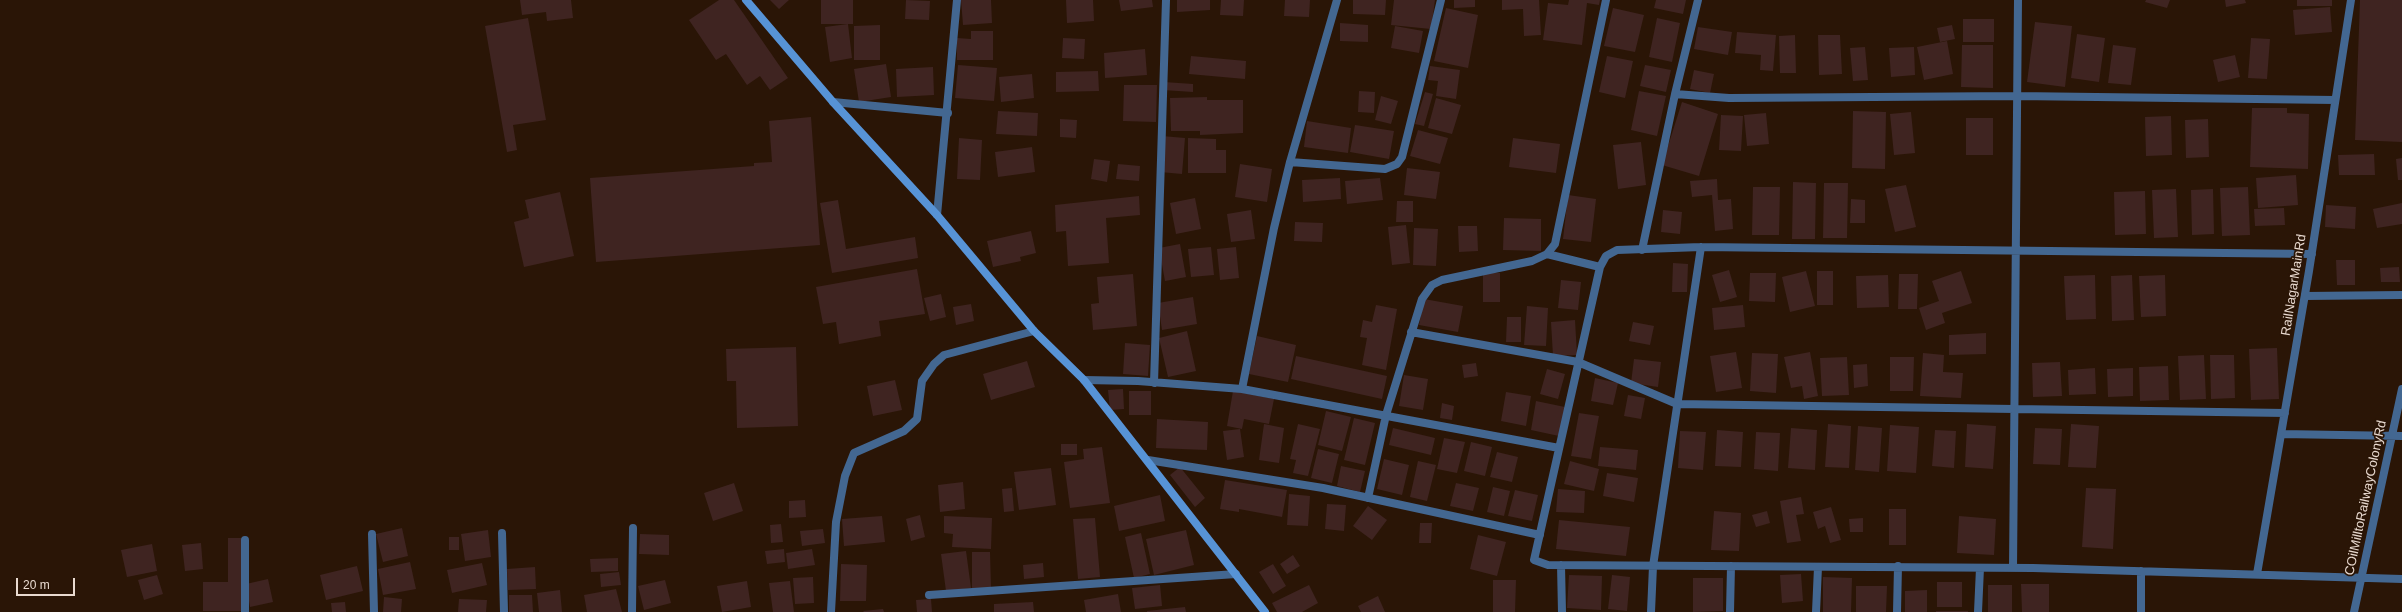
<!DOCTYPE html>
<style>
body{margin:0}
#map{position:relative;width:2402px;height:612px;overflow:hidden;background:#2a1506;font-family:Arial,sans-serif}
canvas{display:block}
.scale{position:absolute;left:16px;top:578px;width:59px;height:18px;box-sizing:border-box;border:2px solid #e9dad0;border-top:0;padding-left:5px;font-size:12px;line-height:14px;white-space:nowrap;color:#e9dad0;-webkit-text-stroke:3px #2a1506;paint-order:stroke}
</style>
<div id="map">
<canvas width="2402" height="612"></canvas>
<div class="scale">20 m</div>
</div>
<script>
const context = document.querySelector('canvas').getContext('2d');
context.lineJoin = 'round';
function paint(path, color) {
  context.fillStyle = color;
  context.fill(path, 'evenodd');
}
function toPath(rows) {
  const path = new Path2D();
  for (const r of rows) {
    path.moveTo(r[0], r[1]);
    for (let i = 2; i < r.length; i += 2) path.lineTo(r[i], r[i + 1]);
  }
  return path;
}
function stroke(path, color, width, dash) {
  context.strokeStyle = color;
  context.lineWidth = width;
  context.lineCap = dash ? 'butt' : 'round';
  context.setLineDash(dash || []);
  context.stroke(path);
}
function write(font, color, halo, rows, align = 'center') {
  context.font = font + ' Arial,sans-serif';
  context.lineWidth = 3.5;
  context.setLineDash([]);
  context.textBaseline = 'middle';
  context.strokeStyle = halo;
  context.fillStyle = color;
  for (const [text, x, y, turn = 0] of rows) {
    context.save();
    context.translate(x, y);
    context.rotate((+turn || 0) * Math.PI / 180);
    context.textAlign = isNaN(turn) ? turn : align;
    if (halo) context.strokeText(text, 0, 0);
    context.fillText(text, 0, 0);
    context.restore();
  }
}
paint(toPath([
 [520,0,571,0,573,18,547,21,546,12,522,15],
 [719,0,734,0,788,78,770,90,760,76,747,85,726,54,716,60,689,20],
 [770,0,789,0,779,9],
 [821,0,853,0,853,24,821,24],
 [906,0,930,1,929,20,905,19],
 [961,0,991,0,992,23,963,25],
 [1066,0,1093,0,1094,21,1067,23],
 [1119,0,1152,0,1153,7,1121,11],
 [1177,0,1210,0,1210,10,1177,12],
 [1221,0,1244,0,1243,16,1220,15],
 [1285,0,1310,0,1309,17,1284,16],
 [1353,0,1386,0,1385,15,1353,14],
 [1394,0,1435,0,1431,29,1391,25],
 [1454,0,1475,0,1475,7,1454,8],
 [1502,0,1539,0,1541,35,1524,36,1523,9,1502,10],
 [1569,0,1600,0,1599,5,1587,3,1582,45,1543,40,1548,3,1568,5],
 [1656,0,1686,0,1683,14,1654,8],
 [2146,0,2170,0,2167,8,2145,2],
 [2225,0,2245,0,2246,3,2226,7],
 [2297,0,2332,0,2332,6,2297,6],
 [2360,0,2402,0,2402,142,2355,140],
 [2330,7,2332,32,2295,35,2293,10],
 [1446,8,1478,15,1468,68,1434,61],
 [1613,8,1644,15,1635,52,1604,46],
 [528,18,546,120,513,125,517,150,507,152,485,26],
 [1657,18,1680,23,1672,62,1649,57],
 [1963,19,1994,19,1994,42,1963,42],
 [2035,22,2072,26,2065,87,2027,82],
 [1340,23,1368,25,1368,42,1340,41],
 [848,24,852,58,830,62,825,27],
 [880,25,880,60,854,60,854,26],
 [1952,25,1955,39,1940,42,1937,28],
 [1395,26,1423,31,1419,53,1391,48],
 [1698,27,1732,32,1728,55,1694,49],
 [971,31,993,31,993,60,957,60,957,38,971,39],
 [1737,32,1776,35,1773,71,1760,70,1761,55,1735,53],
 [2077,34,2105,38,2099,82,2071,78],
 [1795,35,1796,73,1780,73,1779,36],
 [1818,35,1840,35,1842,74,1819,75],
 [1063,38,1085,39,1084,59,1062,58],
 [2251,38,2270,39,2267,79,2248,78],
 [1947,41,1953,74,1924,80,1917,47],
 [1962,45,1993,45,1993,88,1961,87],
 [2113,45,2136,48,2131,85,2108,83],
 [1865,47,1868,80,1853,81,1850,48],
 [1914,47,1915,75,1891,77,1889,48],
 [1145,49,1147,75,1105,78,1104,53],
 [2235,55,2240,77,2218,82,2213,60],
 [1191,56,1246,61,1245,79,1189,74],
 [1607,56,1633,61,1625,98,1599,92],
 [886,64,891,97,859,102,854,69],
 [958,65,997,68,994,101,955,98],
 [1645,65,1671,70,1666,92,1640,86],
 [1430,66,1460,70,1456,99,1436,96,1438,81,1428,80],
 [933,67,934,95,897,97,896,69],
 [1694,70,1714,74,1710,93,1690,89],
 [1098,71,1099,91,1056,92,1056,72],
 [1032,74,1034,98,1001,102,999,77],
 [1164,82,1193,84,1193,92,1163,90],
 [1124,85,1157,85,1156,122,1123,121],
 [1359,91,1375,92,1374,113,1358,112],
 [1639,91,1666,96,1657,136,1631,130],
 [1425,92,1433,94,1424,126,1415,124],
 [1381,96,1398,101,1391,124,1375,120],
 [1207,97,1207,100,1243,100,1243,133,1200,135,1200,131,1171,131,1170,98],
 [1436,98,1461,105,1452,134,1428,128],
 [1682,102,1718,114,1699,176,1662,165],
 [2252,108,2287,108,2287,113,2309,114,2308,169,2250,167],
 [998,111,1038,113,1037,136,996,134],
 [1853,111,1886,112,1885,169,1852,168],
 [1911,112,1915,153,1894,155,1890,114],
 [1766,113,1769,144,1747,146,1744,115],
 [1721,115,1743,116,1741,151,1719,150],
 [2171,116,2172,155,2146,156,2145,117],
 [811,117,820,245,596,262,590,178,754,166,754,163,772,162,769,121],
 [1966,118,1993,118,1993,155,1966,155],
 [1060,119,1077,120,1076,138,1060,137],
 [2208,119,2209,157,2186,158,2185,120],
 [1307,121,1351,128,1348,153,1304,147],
 [1355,125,1394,131,1389,159,1350,152],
 [1418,130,1448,138,1440,164,1410,156],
 [1162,136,1185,138,1182,174,1160,172],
 [959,138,982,140,980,180,957,179],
 [1188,138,1216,139,1216,150,1226,150,1226,173,1188,173],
 [1513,138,1560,144,1556,173,1509,167],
 [1641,142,1646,185,1618,189,1613,145],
 [1032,147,1035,172,998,177,995,152],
 [2374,154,2375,175,2339,175,2338,155],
 [2402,158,2402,180,2398,180,2396,159],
 [1094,159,1110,161,1107,182,1091,179],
 [1118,164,1140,166,1139,181,1116,179],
 [1240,164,1272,169,1267,202,1235,197],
 [1407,168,1440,172,1436,199,1404,195],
 [2296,175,2298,205,2258,208,2256,178],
 [1340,178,1341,199,1303,202,1302,180],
 [1380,178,1383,200,1347,204,1345,181],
 [1717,179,1718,200,1731,199,1733,229,1715,231,1712,195,1692,197,1690,181],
 [1793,182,1816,183,1815,239,1792,239],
 [1824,183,1848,183,1847,238,1823,238],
 [1906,185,1916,227,1895,232,1885,189],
 [1753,187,1780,187,1779,235,1752,235],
 [2248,187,2250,235,2222,236,2220,188],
 [2176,189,2178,237,2154,238,2152,190],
 [2213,189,2214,234,2192,235,2191,190],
 [2145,191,2146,234,2115,235,2114,192],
 [560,192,574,256,524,267,514,222,529,218,525,200],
 [1568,195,1596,199,1591,242,1563,239],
 [1139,196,1140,215,1106,218,1109,263,1068,266,1066,231,1056,232,1055,205],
 [1195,198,1201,229,1176,234,1170,203],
 [1851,199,1865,200,1865,223,1850,223],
 [838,200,846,249,915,237,918,258,832,273,820,203],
 [1397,201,1413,201,1413,222,1396,222],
 [2402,203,2402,224,2377,228,2373,209],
 [2326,205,2356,207,2355,229,2325,227],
 [2284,208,2285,225,2255,226,2254,209],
 [1251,210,1255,239,1231,242,1227,214],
 [1663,210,1682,212,1680,234,1661,232],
 [1504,218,1541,219,1541,251,1503,250],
 [1295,222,1323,223,1322,242,1294,241],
 [1406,225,1410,263,1392,265,1388,227],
 [1458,226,1477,226,1478,251,1459,252],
 [1414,228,1438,229,1436,266,1413,265],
 [1031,231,1036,253,1020,257,1021,261,993,267,987,241],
 [1180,244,1186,277,1165,281,1159,248],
 [1211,247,1214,275,1191,277,1188,249],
 [1236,247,1239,278,1220,280,1217,249],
 [2336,260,2355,260,2355,285,2337,285],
 [1673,263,1688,264,1687,292,1672,292],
 [2399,267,2400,282,2381,282,2380,268],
 [917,269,925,314,879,321,881,336,839,344,836,322,823,324,816,287],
 [1729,270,1737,297,1720,302,1712,275],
 [1806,271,1815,306,1790,312,1782,277],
 [1817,271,1833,271,1833,305,1817,305],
 [1961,271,1972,303,1942,313,1945,323,1926,330,1919,308,1939,301,1932,281],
 [1483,273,1500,273,1500,302,1483,302],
 [1750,273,1776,273,1775,302,1749,301],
 [1133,274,1137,326,1093,330,1091,304,1099,303,1097,277],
 [1899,274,1918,274,1917,309,1898,309],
 [1888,275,1889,307,1857,308,1856,276],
 [2095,275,2096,319,2066,320,2064,276],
 [2132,275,2134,320,2112,321,2111,276],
 [2165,275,2166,316,2141,317,2139,276],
 [1561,280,1581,282,1578,310,1558,308],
 [941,294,946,317,930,321,924,298],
 [1193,297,1197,324,1162,330,1158,303],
 [1424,299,1463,306,1458,332,1419,325],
 [971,304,974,321,956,325,953,307],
 [1376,305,1397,309,1386,370,1362,365,1367,338,1360,337,1363,320,1372,322],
 [1743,305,1745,327,1714,330,1712,308],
 [1527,306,1548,308,1546,346,1524,345],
 [1507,317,1521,317,1521,342,1506,342],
 [1575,320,1577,355,1553,356,1551,322],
 [1633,322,1654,326,1650,345,1629,341],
 [1187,331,1196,371,1168,377,1159,338],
 [1986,333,1986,354,1949,355,1949,335],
 [1257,336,1296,345,1288,382,1249,374],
 [1125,343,1150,345,1148,376,1123,374],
 [796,347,798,426,737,428,736,381,727,381,726,349],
 [2277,348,2279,399,2251,400,2249,349],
 [1736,352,1742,388,1716,392,1710,356],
 [1810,352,1818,396,1804,399,1802,386,1791,388,1784,357],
 [1752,353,1778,354,1776,393,1750,391],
 [1923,353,1944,355,1943,372,1963,373,1961,398,1920,396],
 [2204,355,2206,399,2180,400,2178,356],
 [2210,355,2234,355,2235,398,2211,399],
 [1296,356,1387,376,1382,399,1291,379],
 [1847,357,1849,395,1822,396,1820,358],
 [1890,357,1914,357,1913,391,1890,391],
 [1634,359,1661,362,1658,387,1631,383],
 [1027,361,1035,387,991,400,983,374],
 [2060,362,2062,396,2033,397,2032,363],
 [1476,363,1478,376,1464,378,1462,365],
 [1867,364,1868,386,1854,388,1853,365],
 [2168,366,2169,400,2140,401,2139,367],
 [2095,368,2096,394,2069,395,2068,370],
 [2133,368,2133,396,2108,397,2107,369],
 [1547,369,1565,374,1558,399,1540,394],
 [1404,375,1428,379,1423,410,1399,406],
 [1595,378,1618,383,1613,405,1591,401],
 [895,380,902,410,873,416,867,386],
 [1123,389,1124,409,1110,410,1108,390],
 [1129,391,1151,391,1151,415,1129,415],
 [1233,391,1274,399,1269,424,1244,419,1242,429,1227,426],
 [1506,392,1531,396,1526,426,1501,421],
 [1628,395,1645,398,1641,419,1624,416],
 [1536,401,1565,407,1559,436,1531,430],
 [1442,403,1454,406,1452,420,1440,418],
 [1326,411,1351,417,1342,451,1318,445],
 [1579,413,1599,416,1591,459,1571,456],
 [1354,418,1375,423,1365,465,1344,460],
 [1157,419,1208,422,1207,450,1156,448],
 [1264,424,1284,428,1279,463,1259,460],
 [1298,424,1320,429,1308,476,1293,473,1296,460,1290,459],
 [1828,424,1851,426,1849,468,1825,467],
 [1967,424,1996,426,1993,469,1965,467],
 [2071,424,2099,426,2096,468,2068,467],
 [1890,425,1919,427,1916,473,1887,471],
 [1858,426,1882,428,1879,472,1855,470],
 [1393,428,1435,438,1431,455,1389,445],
 [1791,428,1817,430,1815,470,1788,468],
 [2035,428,2062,429,2060,465,2033,464],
 [1240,429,1244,457,1227,460,1223,431],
 [1717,430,1743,432,1741,467,1715,466],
 [1935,430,1956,431,1954,468,1932,466],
 [1680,431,1706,432,1703,470,1678,468],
 [1756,432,1780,433,1778,471,1754,469],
 [1444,438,1465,442,1457,473,1437,469],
 [1471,442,1492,447,1485,476,1464,471],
 [1061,444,1077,444,1077,455,1061,455],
 [1102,447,1110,503,1070,508,1064,462,1084,459,1083,449],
 [1600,447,1638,450,1636,470,1598,466],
 [1318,449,1339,454,1332,483,1311,478],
 [1497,452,1518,457,1512,482,1490,477],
 [1384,459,1409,465,1402,495,1377,489],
 [1418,461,1436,465,1427,501,1410,497],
 [1570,461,1599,469,1594,491,1564,484],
 [1341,466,1365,471,1360,492,1337,486],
 [1180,467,1205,498,1195,507,1170,475],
 [1051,468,1056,505,1019,510,1014,472],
 [1607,473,1638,478,1634,502,1603,496],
 [1225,480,1287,490,1282,517,1239,509,1239,512,1220,509],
 [963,482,965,509,940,512,938,485],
 [734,483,743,511,713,521,704,493],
 [1456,483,1479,488,1473,511,1450,506],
 [1493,487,1510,491,1504,516,1487,512],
 [1012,488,1014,511,1004,512,1002,489],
 [2086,488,2116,489,2113,549,2082,547],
 [1558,489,1585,491,1584,513,1556,512],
 [1515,490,1538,495,1532,521,1508,516],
 [1289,494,1310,496,1308,526,1287,525],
 [1160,495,1165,521,1119,531,1114,506],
 [1801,497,1804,514,1796,515,1801,541,1787,543,1780,501],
 [805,500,806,517,789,518,789,501],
 [1327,504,1346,505,1344,531,1325,529],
 [1368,506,1387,520,1372,540,1353,526],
 [1831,507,1841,540,1830,543,1825,526,1818,529,1813,512],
 [1889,509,1906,509,1906,545,1889,545],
 [1714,511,1741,513,1739,551,1711,550],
 [1767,511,1770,523,1756,527,1752,515],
 [920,515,925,537,911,541,906,519],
 [882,516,885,542,844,546,842,519],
 [944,516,992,518,991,549,952,547,953,534,944,533],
 [1959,516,1996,519,1994,555,1957,553],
 [1095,518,1100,577,1078,579,1073,519],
 [1863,518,1863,532,1850,532,1849,519],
 [1559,520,1630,527,1626,556,1556,549],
 [1420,523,1432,523,1431,543,1419,543],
 [781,524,783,542,771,543,770,525],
 [402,528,408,556,383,562,376,534],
 [823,529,825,543,802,546,800,531],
 [488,530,491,557,465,561,461,534],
 [1186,530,1194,565,1154,575,1146,539],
 [1141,533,1150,574,1134,578,1125,537],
 [640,534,669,535,669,555,639,554],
 [1478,535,1506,542,1497,576,1470,569],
 [449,537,459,537,459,550,449,550],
 [228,538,243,538,243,611,203,611,203,582,228,582],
 [201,543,203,569,185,571,182,545],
 [152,544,157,571,127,577,121,550],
 [784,549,785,562,767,564,765,551],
 [812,549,815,565,788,569,786,553],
 [966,551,971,588,946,591,941,554],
 [972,552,990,552,991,588,972,588],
 [1293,555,1300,566,1287,574,1280,564],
 [618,558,618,571,591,572,590,559],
 [410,562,416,589,383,595,378,569],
 [482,563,487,585,452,593,447,570],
 [1043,563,1044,577,1024,579,1023,565],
 [841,564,867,565,866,601,840,601],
 [1273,564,1286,586,1273,594,1259,572],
 [357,566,363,591,326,600,320,575],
 [535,567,536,589,508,590,507,569],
 [619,572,621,585,601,587,600,574],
 [1801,574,1803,601,1782,603,1780,575],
 [157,575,163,594,144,600,138,580],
 [1569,575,1602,576,1601,610,1567,608],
 [1612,575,1630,577,1627,611,1608,609],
 [813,577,814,603,795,604,793,578],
 [1823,577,1852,578,1851,612,1823,612],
 [1693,578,1723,578,1723,611,1693,612],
 [268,579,273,602,250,607,246,584],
 [665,580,671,603,644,610,638,586],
 [1493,580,1516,580,1515,612,1493,612],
 [747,581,751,607,722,612,717,586],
 [790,581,794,612,773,612,769,583],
 [1937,582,1962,582,1962,607,1937,607],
 [2021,584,2049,584,2049,612,2022,612],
 [1160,585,1162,606,1135,609,1132,588],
 [1309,585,1318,603,1302,612,1277,612,1272,603],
 [1988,585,2012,585,2012,612,1988,612],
 [1856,586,1887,586,1886,612,1856,612],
 [616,589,622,612,587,612,584,595],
 [560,590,562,612,539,612,537,593],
 [1927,590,1927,612,1905,612,1905,591],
 [1118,594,1121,612,1086,612,1084,600],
 [509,595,532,595,533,612,509,612],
 [1378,596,1385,612,1361,612,1358,606],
 [384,597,402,599,401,612,383,612],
 [459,599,487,600,486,612,458,612],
 [931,599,932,612,917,612,916,600],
 [345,602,346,612,332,612,331,603],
 [1033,602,1034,612,994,612,994,604],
 [1185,607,1186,612,1147,612,1147,611],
 [883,609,884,612,864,612,863,611],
 [1936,611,1968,611,1968,612,1936,612]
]), '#3f2421');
stroke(toPath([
 [1675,94,1729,98,2017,96,2335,100],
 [833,102,948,113],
 [1290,162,1385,169,1397,164,1402,157,1441,0],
 [937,215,957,0],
 [1642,250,1675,94,1698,0],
 [1547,254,1600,267],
 [2312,254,1701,247,1617,250,1606,256,1600,267,1534,560,1548,565,2033,568,2402,579],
 [2305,296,2402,295],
 [1411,332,1578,362,1677,404,2285,413],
 [1084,380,1138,381,1242,389,1559,448],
 [1154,383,1166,0],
 [1242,389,1274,228,1290,162,1337,0],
 [2281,434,2402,436],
 [1148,460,1323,488,1540,535],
 [1368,498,1386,415,1422,299,1432,285,1442,280,1532,261,1547,254,1555,244,1606,0],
 [502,533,504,612],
 [372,534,374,612],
 [245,540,245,612],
 [1561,565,1562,612],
 [2013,568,2018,0],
 [2141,571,2141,612],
 [2257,574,2309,271,2351,0],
 [929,595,1236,574],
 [632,612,633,528],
 [831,612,836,522,845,476,854,453,904,431,917,419,922,381,934,364,944,355,1034,331],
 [1651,612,1653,566,1701,247],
 [1730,612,1731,566],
 [1816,612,1818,567],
 [1897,612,1898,566],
 [1978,612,1980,568],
 [2354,612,2402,389]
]), '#436791', 8);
stroke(toPath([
 [746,0,833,102,937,215,1034,331,1084,380,1265,612]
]), '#5793d6', 8);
write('13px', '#e9dad0', '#2a1506', [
 ["RailNagarMainRd",2294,285,-81],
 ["COilMilltoRailwayColonyRd",2366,498,-78]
]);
</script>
